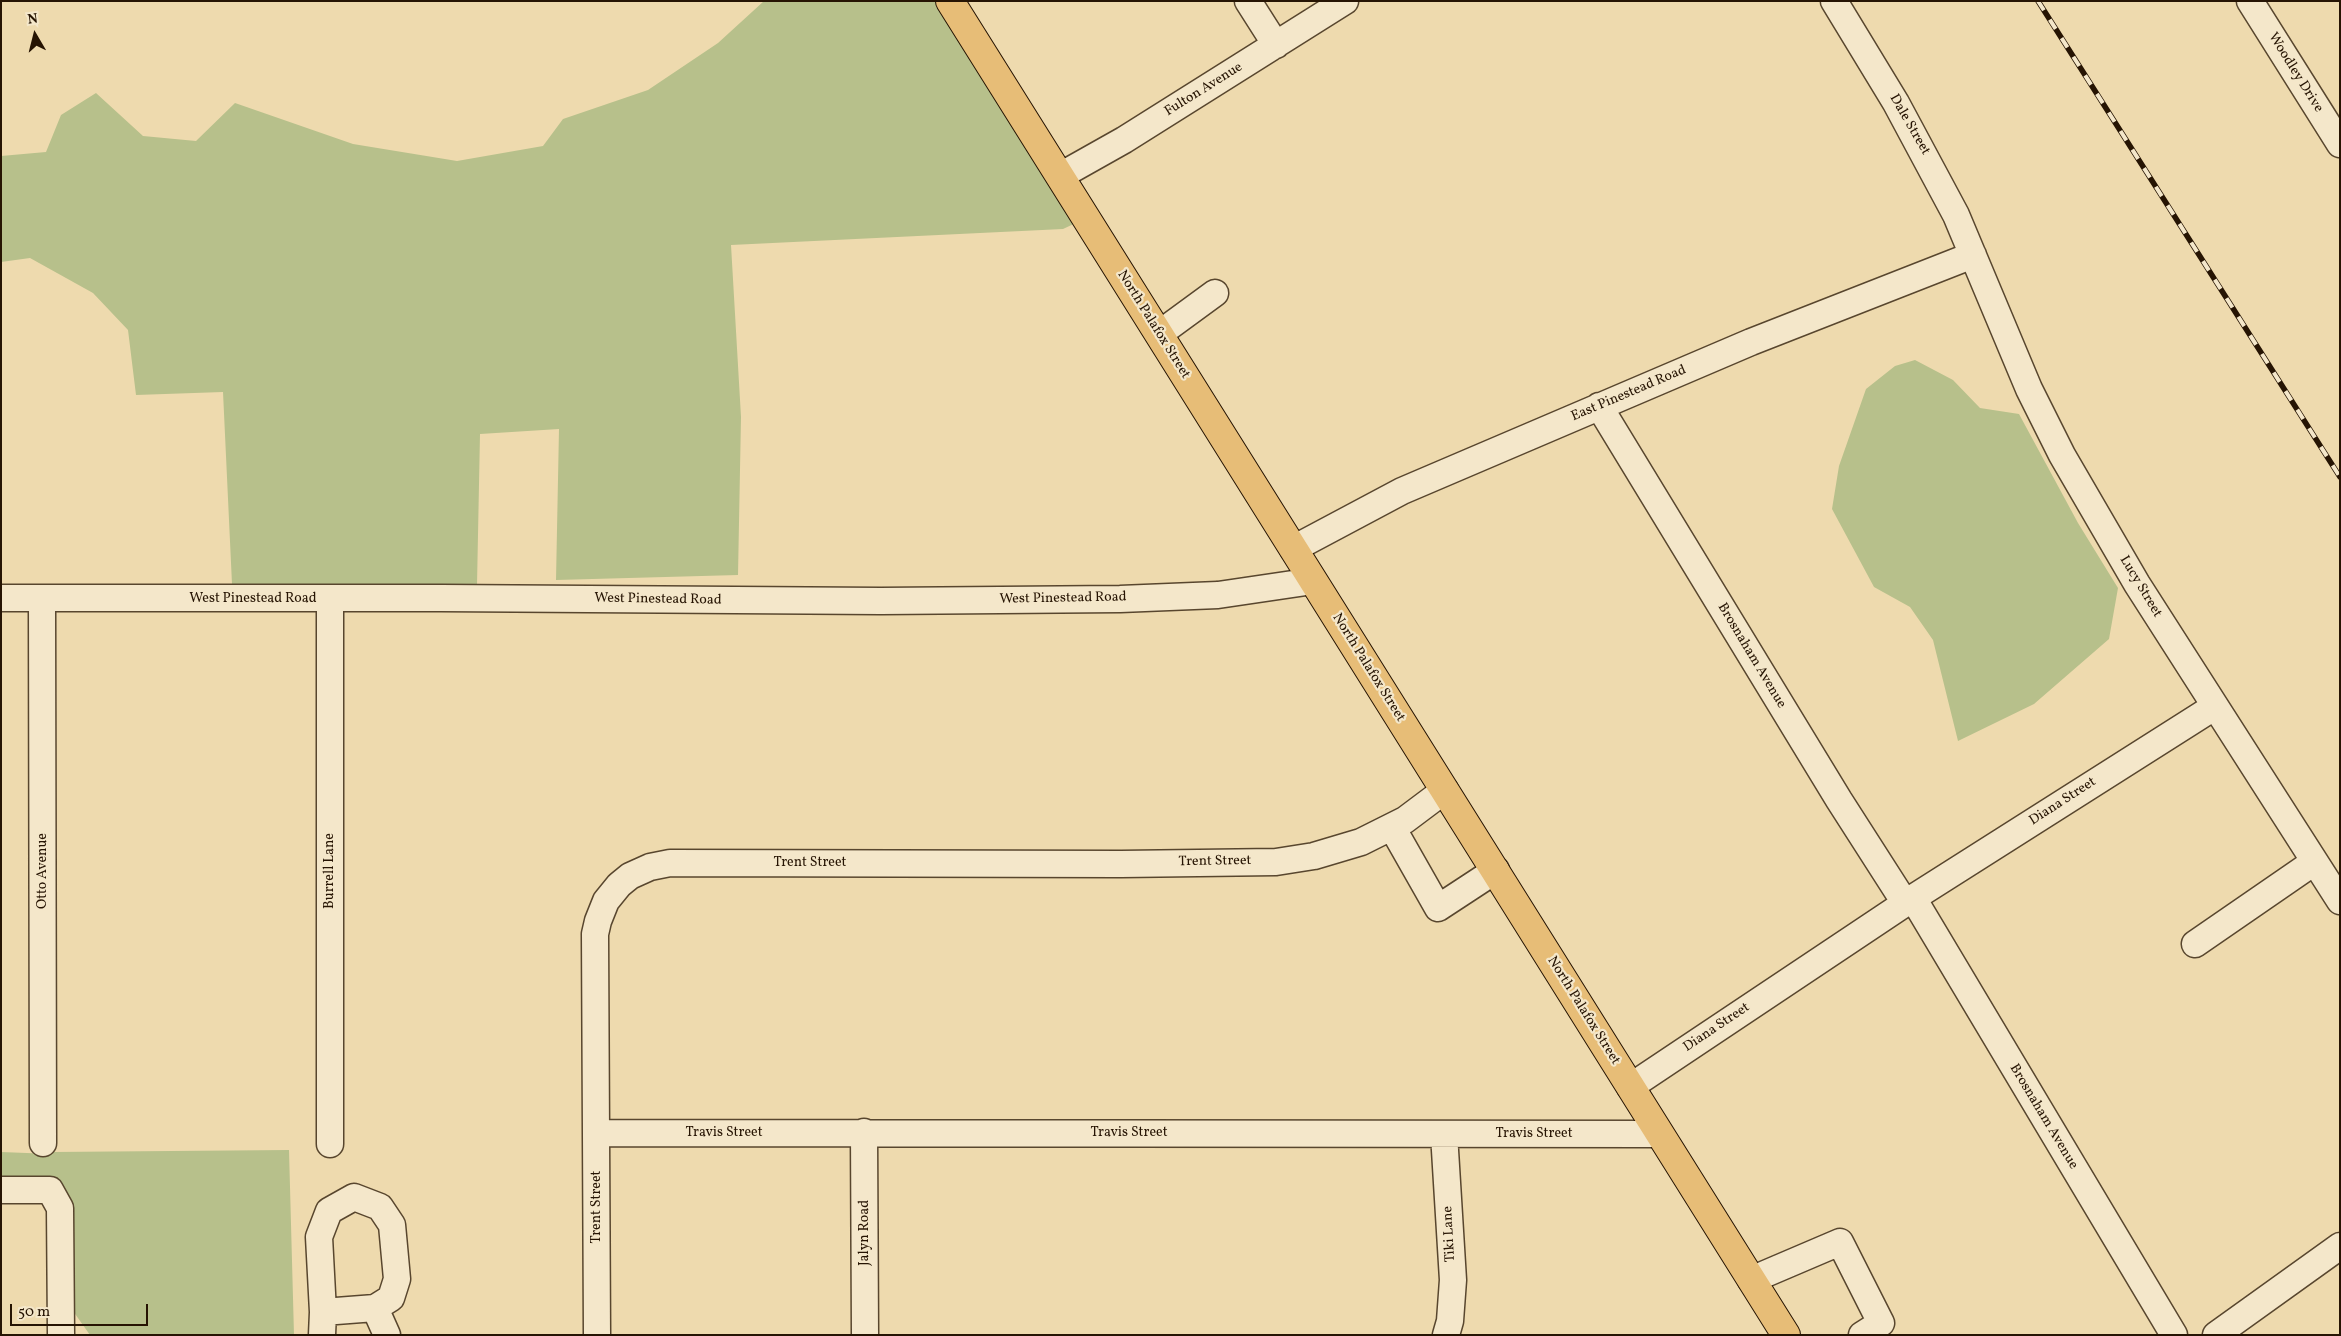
<!DOCTYPE html>
<style>
body{margin:0}
#map{position:relative;width:2341px;height:1336px;overflow:hidden;background:#eedaae;font-family:Vollkorn,serif}
canvas{display:block}
.frame{position:absolute;inset:0;border:2px solid #261403;pointer-events:none}
.north{position:absolute;left:10px;top:10px;width:50px;height:50px;-webkit-text-stroke:4px #f4e7ca;paint-order:stroke;rotate:352deg;font-size:14px;font-weight:700;line-height:20px;text-align:center;color:#261403}
.north::after{content:'';display:block;margin:auto;width:18px;height:22px;background:#261403;clip-path:polygon(50% 0,100% 100%,50% 72%,0 100%)}
.scale{position:absolute;left:10px;top:1304px;width:138px;height:22px;box-sizing:border-box;border:2px solid #261403;border-top:0;padding-left:6px;font-size:15px;line-height:18px;white-space:nowrap;color:#261403;-webkit-text-stroke:4px #f4e7ca;paint-order:stroke}
</style>
<div id="map">
<canvas width="2341" height="1336"></canvas>
<div class="frame"></div>
<div class="north">N</div>
<div class="scale">50 m</div>
</div>
<script>
const context = document.querySelector('canvas').getContext('2d');
context.lineJoin = 'round';
function paint(path, color) {
  context.fillStyle = color;
  context.fill(path, 'evenodd');
}
function toPath(rows) {
  const path = new Path2D();
  for (const r of rows) {
    path.moveTo(r[0], r[1]);
    for (let i = 2; i < r.length; i += 2) path.lineTo(r[i], r[i + 1]);
  }
  return path;
}
function stroke(path, color, width, dash) {
  context.strokeStyle = color;
  context.lineWidth = width;
  context.lineCap = dash ? 'butt' : 'round';
  context.setLineDash(dash || []);
  context.stroke(path);
}
function write(font, color, halo, rows, align = 'center') {
  context.font = font + ' Vollkorn,serif';
  context.lineWidth = 4.5;
  context.setLineDash([]);
  context.textBaseline = 'middle';
  context.strokeStyle = halo;
  context.fillStyle = color;
  for (const [text, x, y, turn = 0] of rows) {
    context.save();
    context.translate(x, y);
    context.rotate((+turn || 0) * Math.PI / 180);
    context.textAlign = isNaN(turn) ? turn : align;
    if (halo) context.strokeText(text, 0, 0);
    context.fillText(text, 0, 0);
    context.restore();
  }
}
paint(toPath([
 [764,1,939,1,1078,222,1063,229,731,245,741,417,738,575,556,580,559,429,480,434,477,585,232,584,223,392,136,395,128,330,93,293,30,258,1,262,1,156,46,152,61,115,96,93,143,136,196,141,235,103,353,144,457,161,543,146,563,119,648,90,718,43],
 [1915,360,1953,380,1980,408,2019,414,2078,523,2118,588,2109,639,2034,704,1958,741,1933,640,1910,607,1874,587,1832,509,1839,466,1866,389,1895,366],
 [289,1150,294,1335,90,1335,73,1311,52,1183,1,1179,1,1152,52,1154,53,1152]
]), '#b7c08b');
const minor = toPath([
 [1248,1,1276,45],
 [1834,1,1896,103,1956,215,2029,389,2062,455,2137,584,2340,901],
 [2250,1,2340,144],
 [1060,176,1124,140,1345,1],
 [1159,334,1215,293],
 [1599,406,1839,800,1905,903],
 [1293,549,1402,491,1751,342,1973,255],
 [1,598,441,598,881,601,1120,599,1218,595,1313,581],
 [42,599,43,1143],
 [1392,827,1438,908,1496,870],
 [1913,898,2174,1335],
 [2195,944,2314,862],
 [1630,1087,1913,898,2214,707],
 [864,1132,865,1335],
 [597,1133,1660,1134],
 [1444,1134,1453,1280,1450,1321,1446,1335],
 [330,1144,330,598],
 [1,1190,50,1190,60,1208,61,1335],
 [1751,1280,1840,1242,1881,1323,1862,1335],
 [375,1308,387,1335],
 [322,1335,323,1312,319,1237,329,1211,354,1197,380,1207,392,1225,397,1279,391,1298,375,1308,323,1312],
 [597,1335,595,934,598,921,606,901,619,885,630,876,650,867,670,863,1121,864,1276,862,1314,856,1361,842,1405,820,1445,790],
 [2216,1335,2340,1246]
]);
const major = toPath([
 [950,1,1786,1335]
]);
stroke(minor, '#58462e', 29);
stroke(major, '#261403', 30);
stroke(minor, '#f4e7ca', 26);
stroke(major, '#e7bd77', 28);
const rail = toPath([
 [2038,1,2340,477]
]);
stroke(rail, '#261403', 5.5);
stroke(rail, '#f4e7ca', 4, [11]);
write('14px', '#261403', '#f4e7ca', [
 ["Woodley Drive",2295,73,58],
 ["Fulton Avenue",1204,90,-32],
 ["Dale Street",1909,125,60],
 ["North Palafox Street",1153,325,58],
 ["East Pinestead Road",1629,394,-23],
 ["Lucy Street",2140,587,59],
 ["West Pinestead Road",253,599],
 ["West Pinestead Road",1063,599,-1],
 ["West Pinestead Road",658,600,1],
 ["Brosnaham Avenue",1751,656,59],
 ["North Palafox Street",1368,668,58],
 ["Diana Street",2063,802,-33],
 ["Trent Street",1215,862,-1],
 ["Trent Street",810,863],
 ["Otto Avenue",43,871,-90],
 ["Burrell Lane",330,871,-90],
 ["North Palafox Street",1583,1011,58],
 ["Diana Street",1717,1028,-34],
 ["Brosnaham Avenue",2043,1117,59],
 ["Travis Street",724,1133],
 ["Travis Street",1129,1133],
 ["Travis Street",1534,1134],
 ["Trent Street",597,1207,-90],
 ["Jalyn Road",865,1233,-90],
 ["Tiki Lane",1450,1234,-93]
]);
</script>
